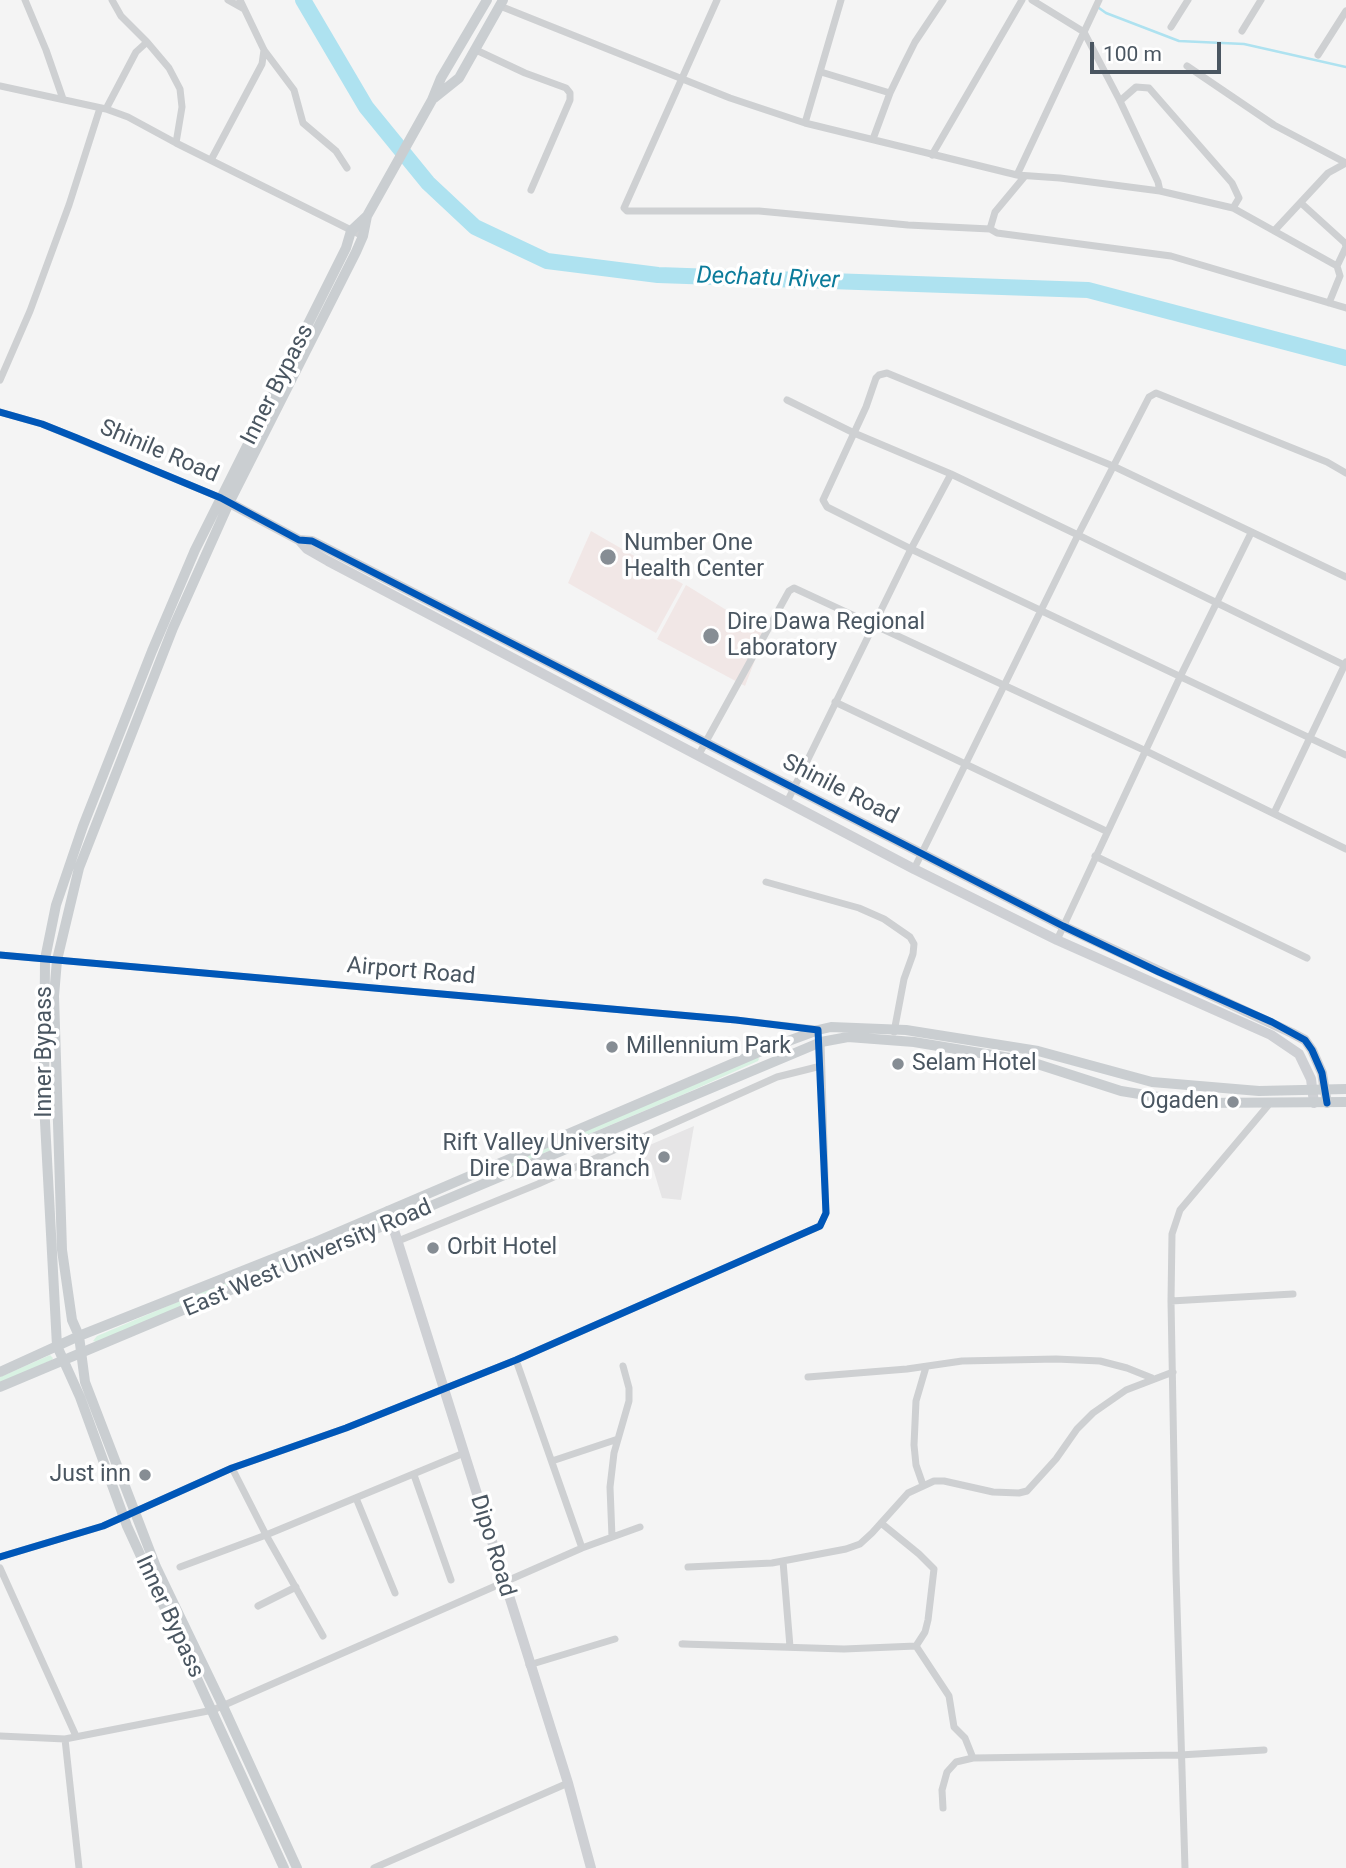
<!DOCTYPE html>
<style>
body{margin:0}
#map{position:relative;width:1346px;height:1868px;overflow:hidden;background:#f4f4f4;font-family:Roboto,sans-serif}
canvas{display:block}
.scale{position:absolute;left:1090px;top:42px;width:131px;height:32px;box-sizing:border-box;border:4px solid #4a5661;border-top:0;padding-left:9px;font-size:21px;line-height:24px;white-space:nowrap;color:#4a5661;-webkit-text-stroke:5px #fff;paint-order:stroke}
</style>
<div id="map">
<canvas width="1346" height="1868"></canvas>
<div class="scale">100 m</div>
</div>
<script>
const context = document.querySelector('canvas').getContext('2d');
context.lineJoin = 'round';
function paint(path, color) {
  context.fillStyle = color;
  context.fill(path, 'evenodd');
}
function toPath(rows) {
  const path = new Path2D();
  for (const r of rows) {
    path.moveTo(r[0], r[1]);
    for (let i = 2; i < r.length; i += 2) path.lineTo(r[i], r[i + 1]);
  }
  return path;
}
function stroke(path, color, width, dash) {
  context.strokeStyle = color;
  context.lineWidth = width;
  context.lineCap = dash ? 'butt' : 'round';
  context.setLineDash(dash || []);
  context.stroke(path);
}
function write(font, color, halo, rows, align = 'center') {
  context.font = font + ' Roboto,sans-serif';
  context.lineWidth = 7;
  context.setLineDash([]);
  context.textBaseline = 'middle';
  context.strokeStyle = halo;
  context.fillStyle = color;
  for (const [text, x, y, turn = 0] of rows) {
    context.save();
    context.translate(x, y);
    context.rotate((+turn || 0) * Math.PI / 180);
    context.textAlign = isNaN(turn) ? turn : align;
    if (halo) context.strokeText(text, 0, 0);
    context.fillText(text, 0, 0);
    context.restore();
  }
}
paint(toPath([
 [694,1126,681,1200,662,1198,652,1165,644,1167,638,1150]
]), '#e6e5e6');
paint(toPath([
 [591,531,683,584,656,633,568,583],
 [686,585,765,634,745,686,657,639]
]), '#f1e7e6');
paint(toPath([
 [757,1056,759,1059,758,1061,682,1095,506,1169,500,1167],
 [379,1219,377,1224,96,1342,93,1341,97,1336,370,1220],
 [50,1355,53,1358,52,1360,0,1383,0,1377]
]), '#d9f2e3');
stroke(toPath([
 [1099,8,1106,13,1179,41,1244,44,1346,67]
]), '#aee2f0', 2.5);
stroke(toPath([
 [303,0,366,107,428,183,475,227,547,261,658,275,1088,290,1346,358]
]), '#aee2f0', 16);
stroke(toPath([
 [25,0,46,50,63,99],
 [228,0,244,9],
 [240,0,264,50,294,90,303,123,336,151,347,168],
 [717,0,624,208,627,211,759,211,908,225,990,229,997,233,1171,256,1346,308],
 [1032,0,1084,32,1120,101,1158,182,1160,191],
 [500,6,730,98,805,123,1017,175,1060,178,1160,191,1233,208,1337,266,1340,276,1329,303],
 [1171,27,1188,0],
 [1242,31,1261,0],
 [147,42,169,68,180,89,182,107,176,143],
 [476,50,525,73,566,88,570,93,570,100,531,190],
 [1318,55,1346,11],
 [1187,66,1274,125,1346,163],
 [821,72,890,93],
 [0,86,106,109,128,117,176,143,363,236],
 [1120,101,1136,87,1149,88,1232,183,1239,198,1233,208],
 [106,109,136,52,147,42,121,16,112,0],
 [805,123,841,0],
 [873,139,890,93,903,66,915,42,943,0],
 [932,155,1022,0],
 [211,160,262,64,264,50],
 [1017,175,1099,0],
 [1301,203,1345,243,1346,247],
 [990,229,995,212,1025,176],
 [1274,231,1328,173,1346,163],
 [1337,266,1346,247],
 [0,380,30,311,69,205,100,108],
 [787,400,854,433,951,474,1078,535,1346,666],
 [0,412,42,424,221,498],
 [1346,577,1113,466,887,373,879,375,876,378,866,407,823,500,827,507,911,549,1346,755],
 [835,702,1106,831],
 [698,756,789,591,794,588,1146,751,1346,849],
 [787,802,911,549,951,474],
 [1274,813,1346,662],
 [1095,856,1307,958],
 [914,869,1078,535,1149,397,1156,393,1327,462,1346,473],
 [766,882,859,908,884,919,910,937,914,944,913,954,904,979,894,1032],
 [1057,940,1180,677,1251,533],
 [0,955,736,1020,815,1029],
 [398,1241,538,1184,777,1077,821,1066],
 [1171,1301,1293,1294],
 [516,1360,582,1548],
 [808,1377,907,1369,962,1361,1056,1359,1100,1361,1127,1368,1152,1378],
 [552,1461,618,1439],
 [232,1468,266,1535,323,1636],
 [414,1475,451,1580],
 [923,1485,916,1465,914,1445,916,1401,926,1367],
 [356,1498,395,1593],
 [612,1537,610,1487,614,1453,629,1401,629,1388,623,1366],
 [0,1557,103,1526,232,1468,346,1428,516,1360,820,1226,826,1213,821,1041],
 [783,1561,790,1647,682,1644,844,1649,916,1646,925,1632,928,1620,934,1569,919,1554,881,1523],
 [180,1567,266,1535,464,1453],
 [688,1567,772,1563,846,1549,860,1544,872,1533,908,1493,934,1481,944,1481,993,1492,1019,1493,1027,1491,1056,1459,1077,1429,1093,1413,1126,1390,1173,1372],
 [0,1568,76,1736],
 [258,1606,296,1587],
 [916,1646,949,1696,954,1727,965,1738,973,1758],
 [529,1665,615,1639],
 [0,1736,65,1739,213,1710,582,1548,640,1527],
 [65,1739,79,1868],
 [943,1808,942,1790,947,1772,956,1762,973,1758,1180,1755,1264,1750],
 [374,1868,568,1783],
 [1185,1868,1176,1573,1171,1301,1172,1234,1180,1210,1271,1102]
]), '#ced0d2', 7);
stroke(toPath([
 [224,500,299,540,312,541,320,545,1063,926,1292,1033,1305,1040,1312,1050,1322,1073,1327,1103],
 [299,540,307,549,328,561,914,869,1057,940,1271,1035,1299,1054,1311,1079,1314,1103],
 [388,1211,568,1783,591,1868]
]), '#ced0d4', 10);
stroke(toPath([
 [434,98,459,78,503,0],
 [0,1372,79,1336,313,1243,764,1050,818,1030,831,1027,906,1030,1038,1051,1152,1082,1259,1091,1346,1089],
 [0,1387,821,1042,848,1037,914,1042,1028,1061,1121,1091,1195,1103,1346,1102],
 [284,1868,127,1526,80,1397,57,1346,44,1103,45,959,56,905,83,826,152,651,195,550,346,248,351,231,367,216,432,100,441,78,487,0],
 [297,1868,223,1706,156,1567,85,1382,79,1336,72,1320,62,1250,54,996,57,960,79,868,173,628,229,503,356,252,363,236,367,216]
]), '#caced1', 10);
stroke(toPath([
 [0,412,42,424,77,438,221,498,299,540,312,541,1063,926,1159,972,1272,1022,1305,1040,1312,1050,1322,1073,1327,1103],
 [0,955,736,1020,818,1030,826,1213,820,1226,516,1360,346,1428,232,1468,103,1526,0,1557]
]), '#0057b8', 7);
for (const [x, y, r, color] of [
 [608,557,9,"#868d94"],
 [711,636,9,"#868d94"],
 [612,1047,7,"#868d94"],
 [898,1064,7,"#868d94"],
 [1233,1102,7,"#868d94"],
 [664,1157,7,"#868d94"],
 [433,1248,7,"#868d94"],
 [145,1475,7,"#868d94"]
]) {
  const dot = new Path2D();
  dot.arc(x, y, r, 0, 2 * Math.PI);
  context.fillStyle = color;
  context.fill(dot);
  stroke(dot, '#fff', 2.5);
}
write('23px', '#4a5661', '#fff', [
 ["Inner Bypass",278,385,-63],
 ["Shinile Road",159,452,23],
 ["Shinile Road",840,790,27],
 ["Airport Road",411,972,5],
 ["Inner Bypass",45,1052,-90],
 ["East West University Road",308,1259,-23],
 ["Dipo Road",492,1546,73],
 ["Inner Bypass",169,1617,65]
]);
write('23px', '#4a5661', '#fff', [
 ["Number One",624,544],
 ["Health Center",624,570],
 ["Dire Dawa Regional",727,623],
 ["Laboratory",727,649],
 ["Millennium Park",626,1047],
 ["Selam Hotel",912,1064],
 ["Ogaden",1219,1102,"right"],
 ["Rift Valley University",650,1144,"right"],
 ["Dire Dawa Branch",650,1170,"right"],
 ["Orbit Hotel",447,1248],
 ["Just inn",131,1475,"right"]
], 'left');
write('italic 24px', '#0c7c9b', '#fff', [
 ["Dechatu River",768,279,2]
]);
</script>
